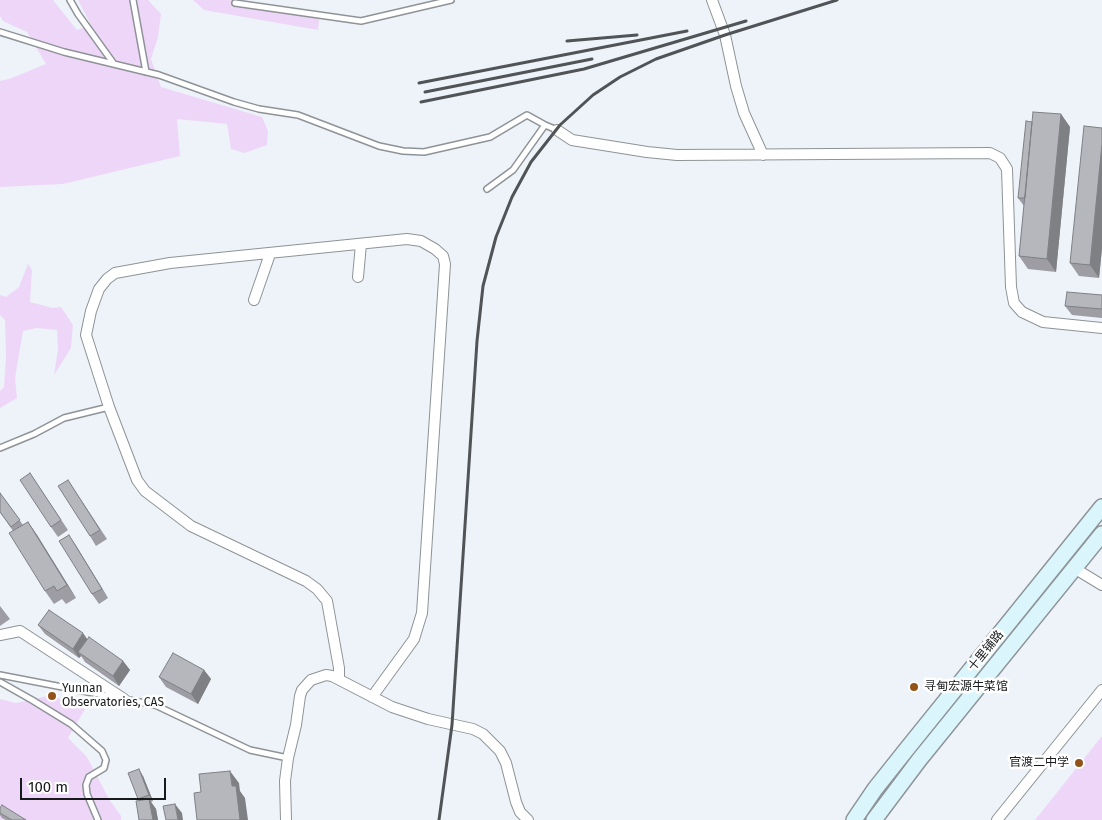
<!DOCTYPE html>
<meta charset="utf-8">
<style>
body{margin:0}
#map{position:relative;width:1102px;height:820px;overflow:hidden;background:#eef3f9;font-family:"Fira Sans",sans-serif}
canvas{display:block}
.scale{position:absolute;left:20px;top:778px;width:146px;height:22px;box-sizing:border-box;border:2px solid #17191b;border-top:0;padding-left:6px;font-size:15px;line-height:18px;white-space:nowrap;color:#17191b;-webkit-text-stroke:4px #fff;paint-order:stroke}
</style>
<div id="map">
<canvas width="1102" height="820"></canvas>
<div class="scale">100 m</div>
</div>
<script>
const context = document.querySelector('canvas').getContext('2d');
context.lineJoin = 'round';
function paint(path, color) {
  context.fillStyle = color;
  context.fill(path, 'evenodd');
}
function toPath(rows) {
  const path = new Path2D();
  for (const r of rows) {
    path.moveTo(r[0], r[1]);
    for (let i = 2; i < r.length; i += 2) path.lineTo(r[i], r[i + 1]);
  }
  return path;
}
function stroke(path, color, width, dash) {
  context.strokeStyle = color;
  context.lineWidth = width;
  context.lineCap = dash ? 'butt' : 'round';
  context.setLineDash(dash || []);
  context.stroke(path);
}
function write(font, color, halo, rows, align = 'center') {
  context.font = font + ' "Fira Sans","Noto Sans SC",sans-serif';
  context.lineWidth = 5;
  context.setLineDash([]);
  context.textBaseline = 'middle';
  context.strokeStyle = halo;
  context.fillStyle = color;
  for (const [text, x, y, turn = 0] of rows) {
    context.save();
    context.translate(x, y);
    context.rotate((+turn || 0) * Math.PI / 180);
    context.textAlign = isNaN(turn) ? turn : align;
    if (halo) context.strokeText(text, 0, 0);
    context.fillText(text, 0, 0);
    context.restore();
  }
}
paint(toPath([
 [0,0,53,0,77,30,91,25,78,0,148,0,161,14,158,37,151,59,161,87,262,117,268,131,267,145,244,153,231,149,227,124,177,119,180,156,63,184,0,187,0,81,9,79,46,64,27,32,3,21,0,16],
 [193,0,229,0,320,12,318,30,204,10],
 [28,264,32,270,30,302,53,308,61,307,73,325,71,348,54,375,58,349,57,330,37,328,23,331,15,378,17,398,0,408,0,391,4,387,6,357,5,320,0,315,0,295,6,297,19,287],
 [52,695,85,709,68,738,87,757,109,799,121,816,121,820,0,820,0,699,16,703],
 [1102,736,1102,820,1035,820]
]), '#eed6f8');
const lane = toPath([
 [70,0,78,14,114,64],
 [133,0,146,72],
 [235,3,361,21,451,0],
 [0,32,64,52,159,75,234,102,259,109,298,115,379,146,403,151,424,152,490,137,527,115,545,125],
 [487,189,513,170,545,125,557,130],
 [0,448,34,434,64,418,109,407],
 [0,675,155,705,250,750,288,758],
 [0,682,32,700,71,724,102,751,106,760,104,768,89,777,86,785,87,794,98,820]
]);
const street = toPath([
 [712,0,725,35,736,86,744,113,763,155],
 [557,130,572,140,647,152,677,155,990,153,1000,158,1007,169,1011,287,1014,303,1022,312,1043,322,1102,328],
 [358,277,361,244],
 [254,300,270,254],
 [1074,568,1102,585],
 [0,635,20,631,124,699],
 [339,679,339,668,327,601,317,589,306,581,191,526,145,491,137,480,109,407,86,335,91,311,99,289,107,279,115,273,170,263,407,239,421,241,435,249,443,256,445,264,422,613,414,639,372,697],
 [286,820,285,781,288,758,296,725,300,696,302,690,311,680,326,675,332,676,392,707,428,719,473,729,483,734,500,751,506,763,516,802,520,812,528,820],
 [997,820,1102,690]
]);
const secondary = toPath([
 [854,820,875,789,906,750,1102,507],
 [874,820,919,760,1102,534]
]);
stroke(lane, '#8e9397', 8);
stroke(street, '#8e9397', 12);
stroke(secondary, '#8e9397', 18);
stroke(lane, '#fff', 5);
stroke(street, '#fff', 10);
stroke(secondary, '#daf6fc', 15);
stroke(toPath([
 [567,41,637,35],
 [419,83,687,31],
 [425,92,592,59],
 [421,102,584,69,746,21],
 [439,820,452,725,477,341,483,286,496,237,512,197,531,162,560,125,593,95,620,77,656,59,725,35,837,0]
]), '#515457', 3);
paint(toPath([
 [1061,114,1070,127,1056,272,1028,269,1019,256,1024,206,1018,198,1032,122],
 [1102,128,1102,248,1099,278,1079,276,1070,263],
 [1102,295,1102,318,1072,315,1065,306],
 [30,473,68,530,58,537,51,527],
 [68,480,107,539,96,546,90,536],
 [0,493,23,525,28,522,37,535,76,598,66,604,62,599,54,604,45,591,13,531,0,512],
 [75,544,108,598,99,604,92,594],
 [0,606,10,619,0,626],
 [38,625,87,639,123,661,130,670,119,686,85,662,81,656,79,658,45,634],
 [204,670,211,679,198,704,166,687,159,677],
 [143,776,153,801,151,802,156,809,158,820,139,820,139,801,138,799],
 [0,808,26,820,6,820,2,818,0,815]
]), '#9d9da3');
paint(toPath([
 [1061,114,1070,127,1056,272,1047,259],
 [1102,144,1102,248,1099,278,1090,265],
 [28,522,37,535,76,598,67,585],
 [69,535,75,544,108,598,102,589],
 [83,633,90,643,78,652,81,656,79,658,73,649],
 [123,661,130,670,119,686,113,676],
 [204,670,211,679,198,704,191,694],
 [139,769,143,776,153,801,149,795],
 [230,771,239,783,240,791,245,798,248,820,240,820,232,786],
 [149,799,156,809,158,820,153,820],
 [175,804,182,813,183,820,178,820]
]), '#7f8084');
const building = toPath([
 [1033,112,1061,114,1047,259,1019,256,1033,112],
 [1026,121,1032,122,1025,198,1018,198,1026,121],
 [1084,126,1102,128,1102,144,1090,265,1070,263,1084,126],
 [1067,292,1102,295,1102,309,1065,306,1067,292],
 [30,473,61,520,51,527,20,480,30,473],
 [68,480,100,530,90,536,58,486,68,480],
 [0,493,20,520,11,527,0,512,0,493],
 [28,522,67,585,57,591,54,586,45,591,9,533,28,522],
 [69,535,102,589,92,594,59,541,69,535],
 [49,610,83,633,73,649,38,625,49,610],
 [89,637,123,661,113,676,78,652,89,637],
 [173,653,204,670,191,694,159,677,173,653],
 [139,769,149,795,138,799,128,773,139,769],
 [230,771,232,786,236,786,240,820,197,820,194,793,201,792,199,774,230,771],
 [149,799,153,820,139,820,136,801,149,799],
 [175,804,178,820,166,820,163,806,175,804],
 [2,805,26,820,12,820,0,813,0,808,2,805]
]);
paint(building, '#b6b7bd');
stroke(building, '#7f8084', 1);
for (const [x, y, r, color] of [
 [914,687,5,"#92531a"],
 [52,696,5,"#92531a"],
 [1079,763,5,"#92531a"]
]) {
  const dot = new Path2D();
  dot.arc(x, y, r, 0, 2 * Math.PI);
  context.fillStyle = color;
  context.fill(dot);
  stroke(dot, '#fff', 2);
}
write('12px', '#17191b', '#fff', [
 ["十里铺路",986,651,-51]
]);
write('12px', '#17191b', '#fff', [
 ["寻甸宏源牛菜馆",924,687],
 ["Yunnan",62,689],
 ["Observatories, CAS",62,703],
 ["官渡二中学",1069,763,"right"]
], 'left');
</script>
